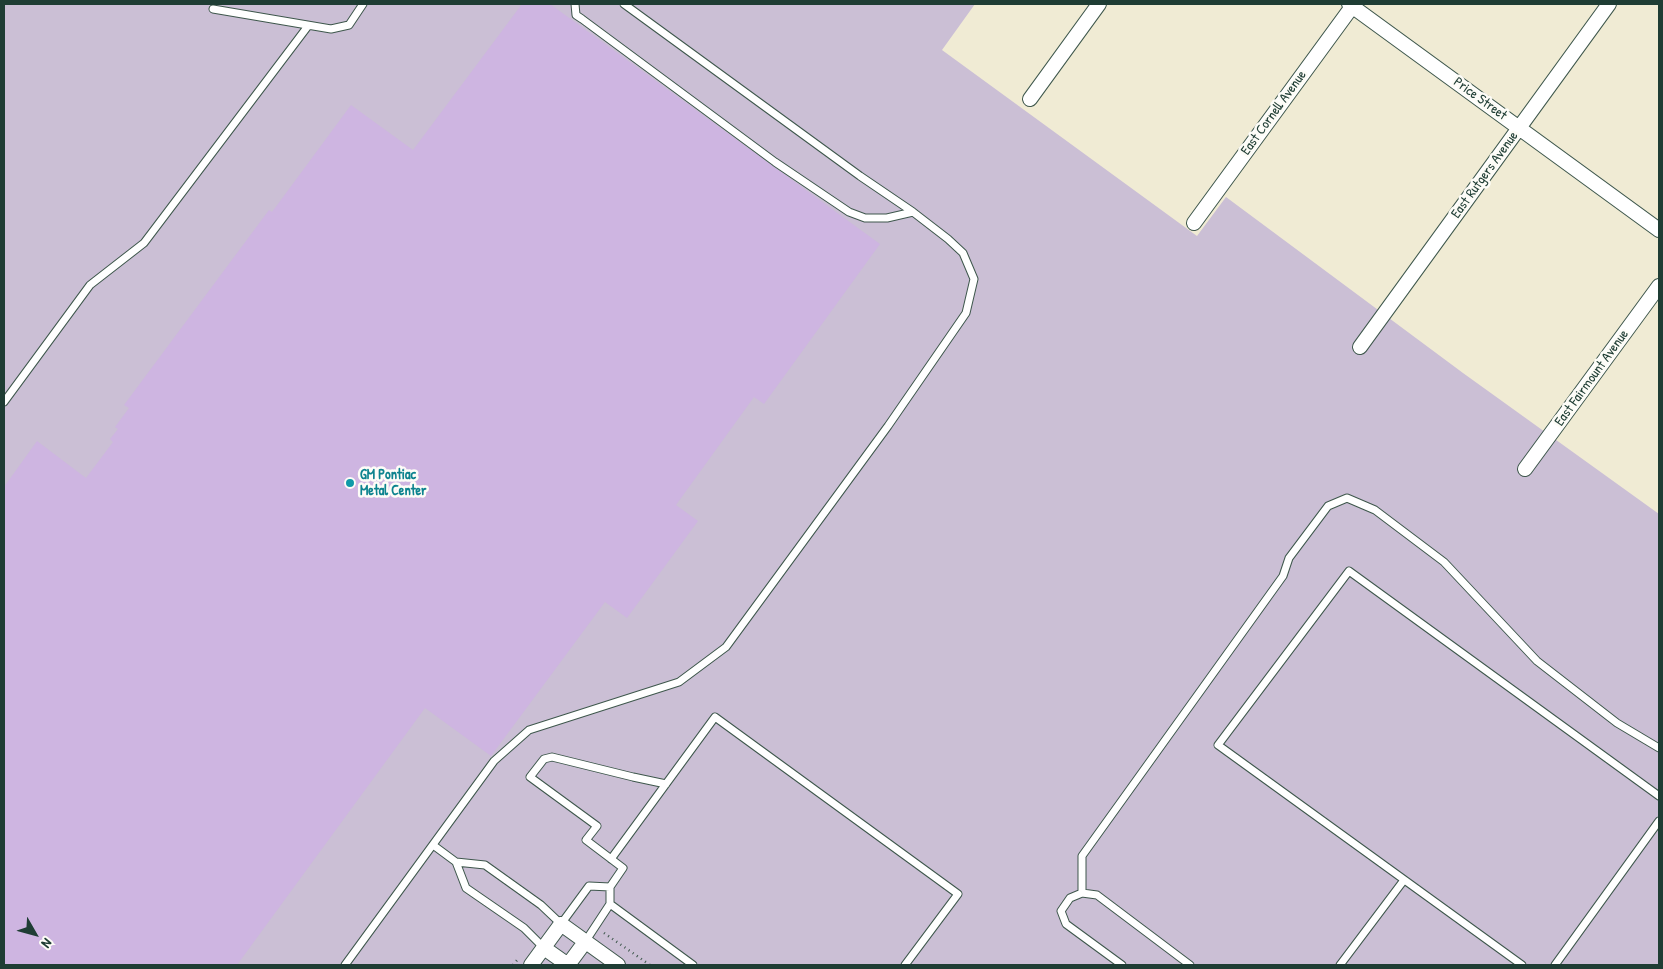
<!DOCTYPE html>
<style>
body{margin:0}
#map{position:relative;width:1663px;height:969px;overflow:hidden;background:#f0ebd4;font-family:"Patrick Hand",sans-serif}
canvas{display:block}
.frame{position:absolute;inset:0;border:5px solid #1f3d34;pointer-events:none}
.north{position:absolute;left:10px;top:909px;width:50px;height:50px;-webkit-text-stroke:4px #fdfcf7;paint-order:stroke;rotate:128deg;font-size:14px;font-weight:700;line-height:20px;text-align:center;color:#1f3d34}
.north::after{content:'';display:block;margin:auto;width:18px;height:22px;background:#1f3d34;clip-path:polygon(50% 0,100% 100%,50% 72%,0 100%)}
</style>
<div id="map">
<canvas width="1663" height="969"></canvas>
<div class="frame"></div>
<div class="north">N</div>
</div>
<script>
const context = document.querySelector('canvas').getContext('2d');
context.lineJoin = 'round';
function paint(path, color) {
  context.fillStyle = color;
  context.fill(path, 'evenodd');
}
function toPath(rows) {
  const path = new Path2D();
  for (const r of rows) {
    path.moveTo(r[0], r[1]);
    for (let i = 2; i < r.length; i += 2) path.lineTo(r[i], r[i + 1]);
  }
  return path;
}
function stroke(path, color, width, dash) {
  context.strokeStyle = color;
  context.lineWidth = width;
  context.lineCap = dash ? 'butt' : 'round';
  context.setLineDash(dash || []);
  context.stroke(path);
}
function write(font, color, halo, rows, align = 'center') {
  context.font = font + ' "Patrick Hand",sans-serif';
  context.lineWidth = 5;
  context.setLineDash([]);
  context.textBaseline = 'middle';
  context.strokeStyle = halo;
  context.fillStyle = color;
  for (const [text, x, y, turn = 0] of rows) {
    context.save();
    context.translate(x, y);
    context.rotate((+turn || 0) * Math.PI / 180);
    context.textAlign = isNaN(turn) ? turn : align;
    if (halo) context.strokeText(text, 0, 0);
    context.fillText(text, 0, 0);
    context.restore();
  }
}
paint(toPath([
 [4,4,975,4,942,50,1197,236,1226,197,1463,373,1659,514,1659,965,4,965]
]), '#cbbfd5');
paint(toPath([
 [522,4,550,4,880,244,764,404,754,397,676,505,698,521,627,618,605,602,491,756,425,708,237,965,4,965,4,487,37,441,86,478,113,442,110,439,118,429,115,427,129,408,124,405,269,210,272,212,351,105,413,150]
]), '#ceb5e1');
const service = toPath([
 [575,4,576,15,582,19,775,162,849,212,865,218,887,218,913,212],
 [213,9,331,29,349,25,363,4],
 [4,402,90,285,144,243,308,26],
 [433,845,456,862,466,888,524,928,544,948],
 [611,859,715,717,958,894,905,965],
 [456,862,485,865,541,905,561,924,589,886,610,887],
 [1082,893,1082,856,1283,576,1289,558,1328,506,1347,498,1375,510,1444,562,1537,661,1617,723,1659,748],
 [610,904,693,965],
 [585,942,610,904,610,887,623,868,586,840,597,826,530,777,544,759,552,757,633,777,666,784],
 [345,965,494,761,529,730,679,682,726,647,888,426,966,313,974,279,963,253,948,239,913,212,860,176,624,4],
 [1122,965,1066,924,1061,911,1070,898,1082,893,1097,895,1190,965],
 [1340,965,1404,880],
 [1522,965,1218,745,1349,571,1659,796],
 [1555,965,1659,821]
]);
const minor = toPath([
 [1349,4,1659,230],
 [1030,99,1099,4],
 [1194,223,1354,4],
 [1360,347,1609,4],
 [1525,469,1659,286],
 [544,948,568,965],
 [531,965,561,924,618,965],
 [568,965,585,942]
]);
stroke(service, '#3e574c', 9);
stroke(minor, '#3e574c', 16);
stroke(toPath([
 [604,933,650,965],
 [513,965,518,959]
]), '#3e574c', 2.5, [1, 4]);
stroke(service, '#fff', 7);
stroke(minor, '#fff', 14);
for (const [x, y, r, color] of [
 [350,483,5,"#0f9aa8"]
]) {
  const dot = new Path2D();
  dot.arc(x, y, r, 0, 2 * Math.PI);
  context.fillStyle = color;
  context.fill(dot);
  stroke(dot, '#fdfcf7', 2);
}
write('14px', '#1f3d34', '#fdfcf7', [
 ["Price Street",1480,99,36],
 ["East Cornell Avenue",1274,113,-54],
 ["East Rutgers Avenue",1485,175,-54],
 ["East Fairmount Avenue",1592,378,-54]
]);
write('bold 14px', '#0d838f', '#fdfcf7', [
 ["GM Pontiac",360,475],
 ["Metal Center",360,491]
], 'left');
</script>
